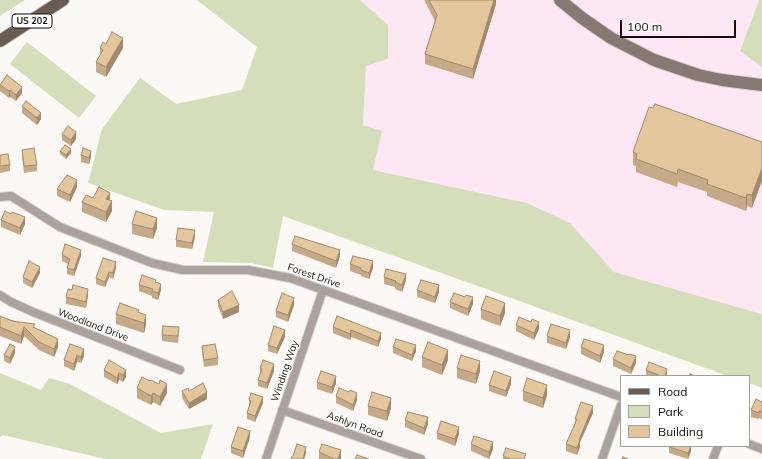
<!DOCTYPE html>
<style>
body{margin:0}
#map{position:relative;width:762px;height:459px;overflow:hidden;background:#fcf8f5;font-family:Mulish,sans-serif}
canvas{display:block}
.legend{position:absolute;left:620px;top:375px;width:130px;height:72px;box-sizing:border-box;background:#fff;border:1px solid #a19e9d;margin:0;padding:5px 7px;list-style:none;font-size:12px;color:#130d09}
.legend li{display:flex;align-items:center;gap:8px;height:20px}
.legend b{width:20px;border:1px solid #a19e9d}
.scale{position:absolute;left:620px;top:20px;width:116px;height:18px;box-sizing:border-box;border:2px solid #130d09;border-top:0;padding-left:5px;font-size:12px;line-height:14px;white-space:nowrap;color:#130d09;-webkit-text-stroke:3px #fff;paint-order:stroke}
</style>
<div id="map">
<canvas width="762" height="459"></canvas>
<ul class="legend">
<li><b style="height:5px;background:#6a5c53"></b>Road</li>
<li><b style="height:11px;background:#d4deba"></b>Park</li>
<li><b style="height:11px;background:#e4c69d"></b>Building</li>
</ul>
<div class="scale">100 m</div>
</div>
<script>
const context = document.querySelector('canvas').getContext('2d');
context.lineJoin = 'round';
function paint(path, color) {
  context.fillStyle = color;
  context.fill(path, 'evenodd');
}
function toPath(rows) {
  const path = new Path2D();
  for (const r of rows) {
    path.moveTo(r[0], r[1]);
    for (let i = 2; i < r.length; i += 2) path.lineTo(r[i], r[i + 1]);
  }
  return path;
}
function stroke(path, color, width, dash) {
  context.strokeStyle = color;
  context.lineWidth = width;
  context.lineCap = dash ? 'butt' : 'round';
  context.setLineDash(dash || []);
  context.stroke(path);
}
function write(font, color, halo, rows, align = 'center') {
  context.font = font + ' Mulish,sans-serif';
  context.lineWidth = 3;
  context.setLineDash([]);
  context.textBaseline = 'middle';
  context.strokeStyle = halo;
  context.fillStyle = color;
  for (const [text, x, y, turn = 0] of rows) {
    context.save();
    context.translate(x, y);
    context.rotate((+turn || 0) * Math.PI / 180);
    context.textAlign = isNaN(turn) ? turn : align;
    if (halo) context.strokeText(text, 0, 0);
    context.fillText(text, 0, 0);
    context.restore();
  }
}
paint(toPath([
 [360,0,759,0,740,50,762,67,762,314,614,272,570,223,527,203,373,170,382,131,363,125,366,66,388,59,388,25]
]), '#fee7f4');
paint(toPath([
 [0,0,25,0,0,16],
 [197,0,360,0,388,25,388,59,366,66,363,125,382,131,373,170,527,203,570,223,614,272,762,314,762,388,749,383,749,376,728,376,283,216,273,268,251,263,203,262,214,212,164,210,88,183,102,129,140,78,176,104,242,90,257,47],
 [759,0,762,0,762,67,740,51],
 [27,42,96,96,79,118,10,64],
 [0,373,41,390,49,378,70,384,161,433,213,424,201,459,105,459,3,435,0,437]
]), '#d4deba');
const street = toPath([
 [0,197,11,196,60,227,152,263,183,270,248,270,290,278,621,397],
 [0,295,11,302,33,312,180,370],
 [282,410,421,459],
 [749,444,762,449],
 [266,459,323,290],
 [602,459,621,405],
 [713,459,718,446]
]);
const secondary = toPath([
 [560,0,582,18,611,38,654,60,698,75,722,80,762,85]
]);
const primary = toPath([
 [0,41,63,0]
]);
stroke(street, '#d7d2cf', 10);
stroke(secondary, '#d7d2cf', 14);
stroke(primary, '#d7d2cf', 14);
stroke(street, '#aba29d', 8);
stroke(secondary, '#857971', 12);
stroke(primary, '#6a5c53', 12);
paint(toPath([
 [424,0,496,0,496,4,473,79,425,64,425,54,435,21],
 [106,44,123,48,106,77,96,72,96,62,100,55,100,48],
 [0,84,22,93,16,101,10,97,9,98,0,91],
 [22,106,41,119,37,125,22,113],
 [62,134,76,139,71,146,62,140],
 [762,142,752,208,747,206,746,211,707,196,707,192,678,182,677,187,636,172,636,166,633,165,633,152],
 [22,150,37,165,37,171,24,173,22,156],
 [60,151,71,153,66,159,60,154],
 [0,155,10,165,10,171,0,173],
 [81,155,91,157,89,164,81,162],
 [77,187,70,202,57,196,57,189],
 [93,198,110,200,112,211,106,222,82,212,82,202],
 [1,220,25,224,20,235,1,227],
 [132,224,157,228,153,239,132,234],
 [195,237,192,249,176,247,176,240],
 [292,244,340,256,336,268,292,251],
 [62,255,81,256,74,276,67,274,67,268,68,264,62,261],
 [350,264,373,268,369,279,361,276,361,275,350,271],
 [116,268,113,279,109,277,105,287,96,284,96,278],
 [40,273,32,288,23,283,23,277],
 [384,277,406,280,402,292,395,289,395,287,384,284],
 [156,282,161,290,158,300,152,298,152,296,139,291,139,285],
 [417,290,439,292,435,303,417,297],
 [88,295,86,308,66,304,66,297],
 [218,300,239,312,223,319,218,306],
 [450,302,473,304,468,316,450,308],
 [294,305,288,322,276,317,276,311],
 [481,309,505,313,500,326,481,319],
 [139,313,146,325,144,333,116,324,116,314],
 [0,316,35,328,58,347,54,357,39,350,24,336,21,344,0,336],
 [337,316,381,339,378,347,351,337,350,340,333,333,333,327],
 [516,325,539,329,534,340,516,331],
 [179,334,178,343,162,341,162,335],
 [547,336,570,337,566,349,547,343],
 [285,337,277,354,268,351,268,345],
 [202,346,218,358,218,365,204,367,202,352],
 [393,347,416,351,412,361,393,353],
 [581,347,604,352,600,363,581,354],
 [84,349,84,356,81,363,77,362,74,371,64,366,64,360],
 [15,353,10,364,4,361,4,355],
 [422,357,448,360,442,375,422,367],
 [613,359,636,363,631,374,613,366],
 [109,360,126,377,123,382,119,380,117,384,104,377,104,370],
 [260,368,274,371,267,389,258,386,258,380,260,373],
 [457,368,480,371,476,384,457,378],
 [646,370,667,375,667,376,646,376],
 [317,382,336,383,332,394,317,389],
 [511,384,506,397,489,391,489,385],
 [137,388,167,393,160,406,153,402,151,405,137,398],
 [182,391,189,391,207,399,189,409,182,398],
 [523,391,547,395,543,408,523,401],
 [336,396,357,400,353,411,336,403],
 [249,400,263,403,255,422,247,419,247,413,249,407],
 [762,402,762,419,759,418,759,419,751,417,751,410],
 [368,406,391,408,387,421,368,415],
 [593,413,580,442,580,447,577,455,566,451,566,444,575,424,575,419],
 [405,420,428,424,424,435,405,427],
 [437,433,459,434,455,446,437,439],
 [250,437,243,458,231,453,231,447],
 [471,444,493,449,489,459,471,451],
 [691,446,691,451,688,459,669,453,669,447],
 [319,452,341,456,341,459,319,459],
 [503,456,526,459,503,459]
]), '#c4aa87');
paint(toPath([
 [494,0,496,0,496,4,473,79,473,69],
 [123,38,123,48,106,77,106,67],
 [22,87,22,93,16,101,16,95],
 [10,90,10,97,9,98,9,91],
 [41,113,41,119,37,125,37,118],
 [76,132,76,139,71,146,71,140],
 [71,149,71,153,66,159,66,155],
 [91,151,91,157,89,164,89,158],
 [762,168,762,181,752,208,752,195],
 [77,180,77,187,70,202,70,195],
 [110,193,110,202,106,199],
 [747,194,747,206,746,211,746,198],
 [112,201,112,211,106,222,106,212],
 [25,217,25,224,20,235,20,228],
 [157,218,157,228,153,239,153,229],
 [195,230,195,237,192,249,192,243],
 [81,250,81,256,74,276,74,270],
 [340,250,340,256,336,268,336,261],
 [373,261,373,268,369,279,369,273],
 [116,262,116,268,113,279,113,273],
 [40,267,40,273,32,288,32,282],
 [109,272,109,277,105,287,105,282],
 [406,274,406,280,402,292,402,285],
 [161,284,161,290,158,300,158,293],
 [439,285,439,292,435,303,435,297],
 [88,289,88,295,86,308,86,302],
 [473,297,473,304,468,316,468,309],
 [294,298,294,305,288,322,288,315],
 [505,303,505,313,500,326,500,316],
 [239,305,239,312,223,319,223,312],
 [146,315,146,325,144,333,144,323],
 [539,322,539,329,534,340,534,333],
 [24,327,24,336,21,344,21,336],
 [285,330,285,337,277,354,277,348],
 [351,330,351,337,350,340,350,334],
 [570,330,570,337,566,349,566,343],
 [381,333,381,339,378,347,378,341],
 [58,339,58,347,54,357,54,349],
 [416,345,416,351,412,361,412,355],
 [604,345,604,352,600,363,600,356],
 [15,347,15,353,10,364,10,358],
 [84,349,84,356,81,363,81,357],
 [448,350,448,360,442,375,442,365],
 [77,355,77,362,74,371,74,364],
 [636,356,636,363,631,374,631,368],
 [480,361,480,371,476,384,476,374],
 [274,364,274,371,267,389,267,383],
 [667,369,667,376,665,376],
 [126,370,126,377,123,382,123,375],
 [119,373,119,380,117,384,117,378],
 [336,376,336,383,332,394,332,387],
 [511,377,511,384,506,397,506,391],
 [167,384,167,393,160,406,160,397],
 [547,385,547,395,543,408,543,398],
 [207,392,207,399,189,409,189,403],
 [153,393,153,402,151,405,151,396],
 [357,393,357,400,353,411,353,405],
 [263,397,263,403,255,422,255,416],
 [391,398,391,408,387,421,387,411],
 [593,406,593,413,580,442,580,447,577,455,579,440],
 [428,417,428,424,424,435,424,428],
 [459,427,459,434,455,446,455,439],
 [250,431,250,437,243,458,243,451],
 [493,442,493,449,489,459,489,452],
 [691,446,691,451,688,459,688,453],
 [306,447,306,454,304,459,303,459],
 [341,450,341,459,338,459]
]), '#a08b6e');
const building = toPath([
 [429,0,494,0,473,69,425,54,437,15,429,0],
 [112,32,123,38,106,67,96,62,103,50,100,48,103,42,106,44,112,32],
 [7,75,22,87,16,95,10,90,9,91,0,85,7,75],
 [26,101,41,113,37,118,22,106,26,101],
 [655,104,762,142,762,168,752,195,747,194,746,198,707,184,708,180,678,169,677,174,636,159,637,154,633,152,649,107,653,108,655,104],
 [68,126,76,132,71,140,62,134,68,126],
 [65,145,71,149,66,155,60,151,65,145],
 [34,148,37,165,24,166,22,150,34,148],
 [83,148,91,151,89,158,81,155,83,148],
 [8,154,10,165,0,166,0,155,8,154],
 [67,175,77,180,70,195,57,189,67,175],
 [99,187,110,193,106,199,112,201,106,212,82,202,86,195,93,198,99,187],
 [5,211,11,214,12,212,25,217,20,228,1,220,5,211],
 [136,211,157,218,153,229,132,224,136,211],
 [178,228,195,230,192,243,176,240,178,228],
 [295,236,340,250,336,261,292,244,295,236],
 [65,244,81,250,74,270,67,268,70,259,62,255,65,244],
 [353,256,373,261,369,273,361,270,361,268,350,264,353,256],
 [103,258,116,262,113,273,109,272,105,282,96,278,103,258],
 [29,261,40,267,32,282,23,277,29,261],
 [386,269,406,274,402,285,395,282,396,281,384,277,386,269],
 [142,275,156,280,155,282,161,284,158,293,152,291,153,289,139,285,142,275],
 [421,280,439,285,435,297,417,290,421,280],
 [73,285,88,289,86,302,66,297,68,289,72,290,73,285],
 [232,291,239,305,223,312,218,300,232,291],
 [282,293,294,298,288,315,276,311,282,293],
 [454,293,465,297,466,295,473,297,468,309,450,302,454,293],
 [486,296,505,303,500,316,481,309,486,296],
 [120,303,139,310,138,312,146,315,144,323,116,314,120,303],
 [0,316,12,321,35,324,33,327,58,339,54,349,39,342,24,327,21,336,0,327,0,316],
 [337,316,381,333,378,341,351,330,350,334,333,327,337,316],
 [519,317,531,322,532,319,539,322,534,333,516,325,519,317],
 [551,324,570,330,566,343,547,336,551,324],
 [163,326,179,327,178,336,162,335,163,326],
 [274,326,285,330,277,348,268,345,274,326],
 [396,339,416,345,412,355,393,347,396,339],
 [584,339,604,345,600,356,581,347,584,339],
 [428,342,448,350,442,365,422,357,428,342],
 [10,344,15,347,10,358,4,355,10,344],
 [70,344,84,349,81,357,77,355,74,364,64,360,70,344],
 [215,344,218,358,204,360,202,346,215,344],
 [617,351,629,355,629,354,636,356,631,368,613,359,617,351],
 [461,355,480,361,476,374,457,368,461,355],
 [109,360,126,370,123,375,119,373,117,378,104,370,109,360],
 [263,360,274,364,267,383,258,380,262,369,260,368,263,360],
 [649,362,667,369,665,376,661,376,646,370,649,362],
 [321,371,336,376,332,387,317,382,321,371],
 [494,371,511,377,506,391,489,385,494,371],
 [690,374,695,376,689,376,690,374],
 [142,377,150,381,151,380,159,384,160,380,167,384,160,397,153,393,151,396,137,388,142,377],
 [527,378,547,385,543,398,523,391,527,378],
 [203,383,207,392,189,403,182,391,188,388,189,391,203,383],
 [339,388,349,392,350,390,357,393,353,405,336,396,339,388],
 [372,392,391,398,387,411,368,406,372,392],
 [251,393,263,397,255,416,247,413,251,401,249,400,251,393],
 [756,399,762,402,762,412,759,411,759,413,751,410,756,399],
 [581,402,593,406,579,440,580,440,577,448,566,444,577,419,575,419,581,402],
 [408,412,428,417,424,428,405,420,408,412],
 [441,421,459,427,455,439,437,433,441,421],
 [238,427,250,431,243,451,231,447,238,427],
 [474,436,493,442,489,452,471,444,474,436],
 [297,444,306,447,303,459,291,459,292,456,293,456,297,444],
 [322,444,341,450,338,459,334,459,319,452,322,444],
 [669,446,691,446,688,453,669,447,669,446],
 [506,448,526,454,524,459,510,459,503,456,506,448],
 [357,455,369,459,355,459,357,455],
 [623,457,628,459,622,459,623,457]
]);
paint(building, '#e4c69d');
stroke(building, '#a08b6e', 1);
for (const [x, y, w] of [
 [32,21,40]
]) {
  const box = new Path2D();
  box.roundRect(x - w / 2, y - 7, w, 14, 3);
  context.fillStyle = '#fff';
  context.fill(box);
  stroke(box, '#130d09', 1);
}
write('bold 9px', '#130d09', null, [
 ["US 202",32,21]
]);
write('10px', '#130d09', '#fff', [
 ["Forest Drive",314,276,19],
 ["Woodland Drive",93,325,21],
 ["Winding Way",285,371,-71],
 ["Ashlyn Road",355,425,20]
]);
</script>
